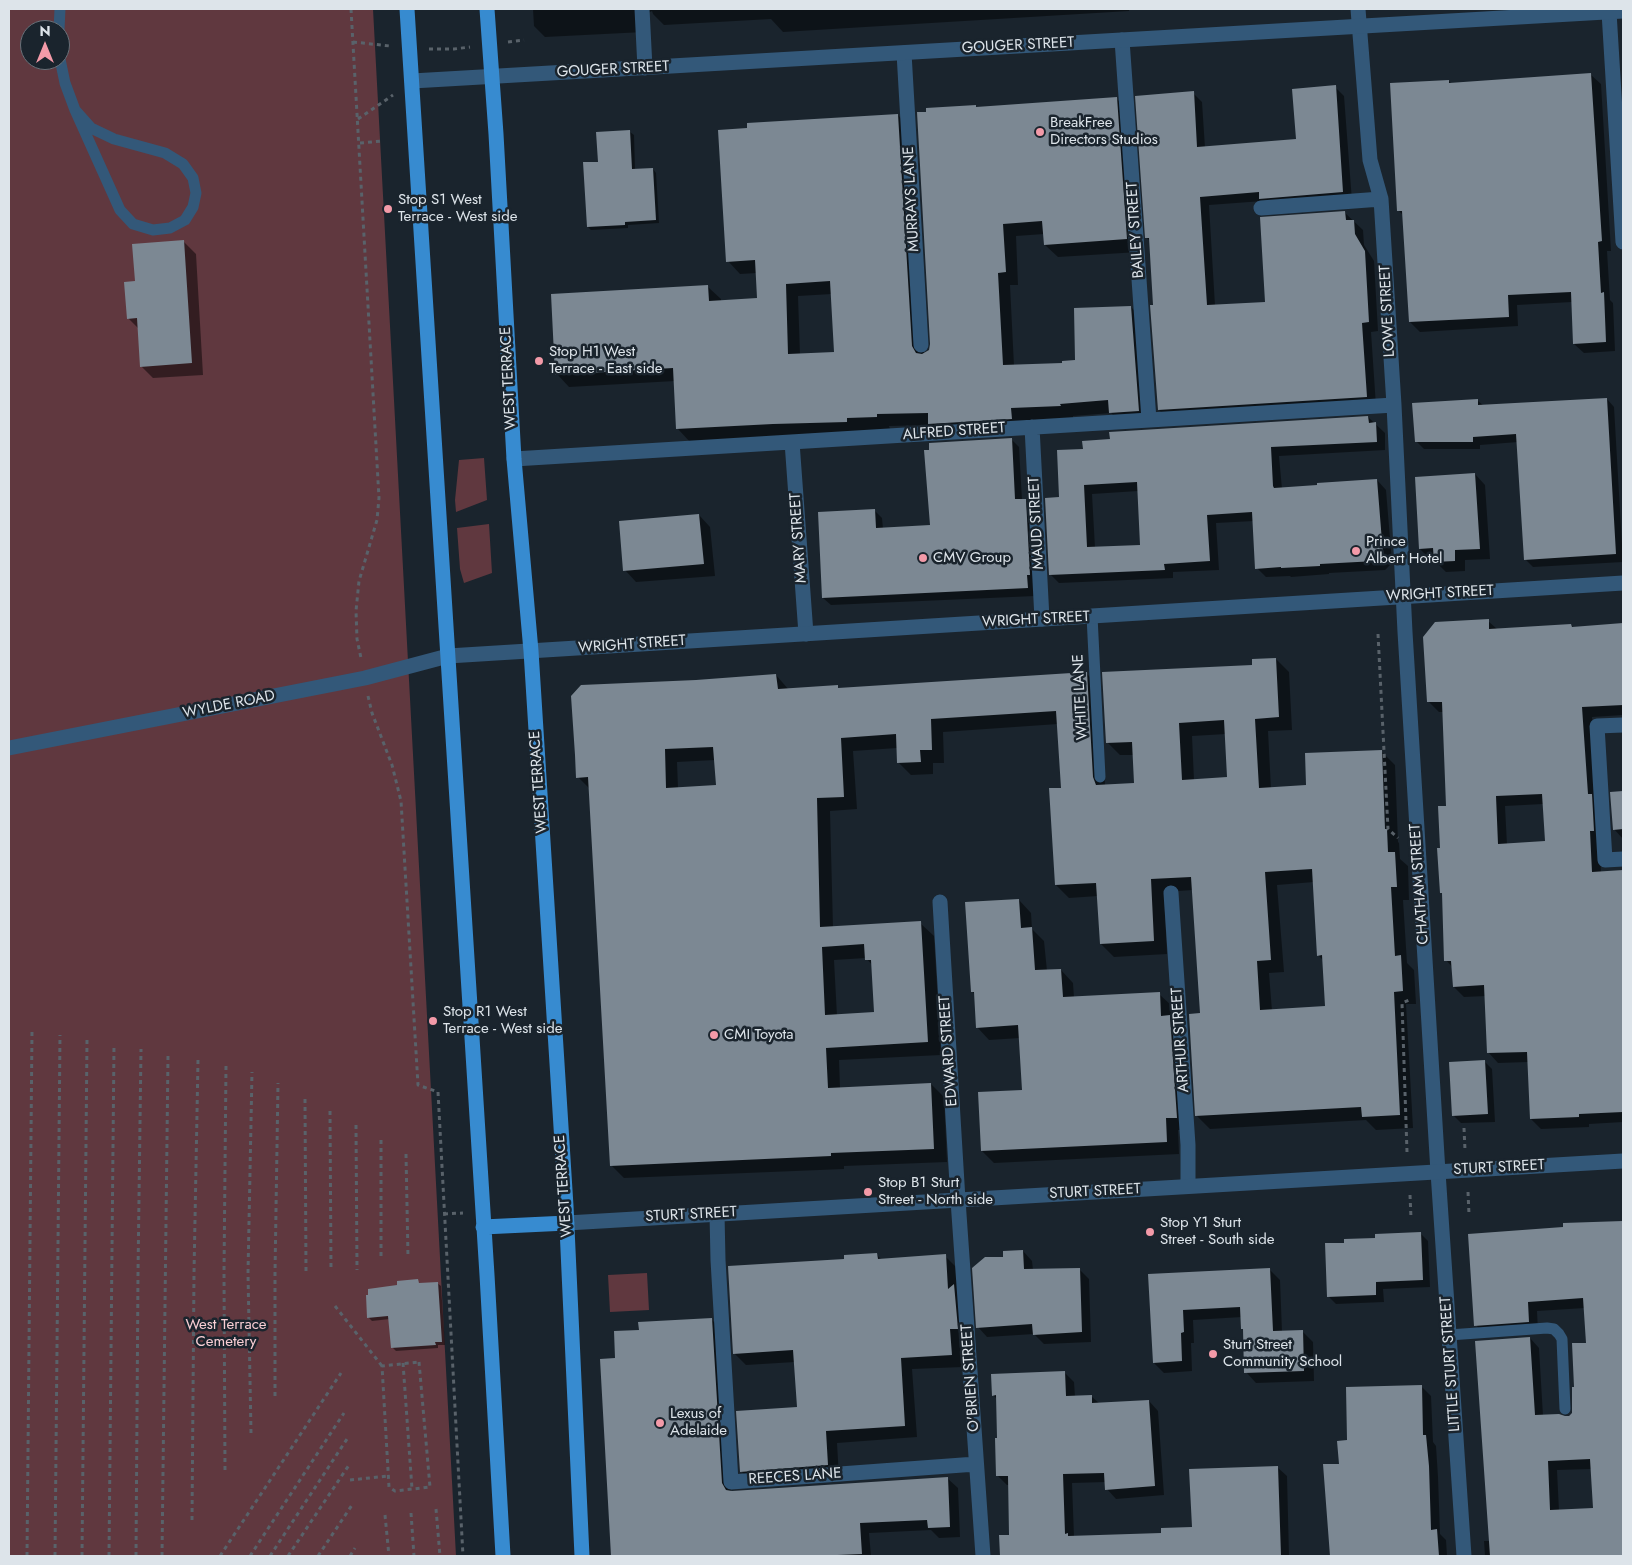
<!DOCTYPE html>
<style>
body{margin:0}
#map{position:relative;width:1632px;height:1565px;overflow:hidden;background:#1a242d;font-family:Jost,sans-serif}
canvas{display:block}
.frame{position:absolute;inset:0;border:10px solid #dde4ea;pointer-events:none}
.north{position:absolute;left:20px;top:20px;width:50px;height:50px;box-sizing:border-box;background:#1a242d;border:1px solid #687179;border-radius:50%;rotate:0deg;font-size:14px;font-weight:700;line-height:20px;text-align:center;color:#dde4ea}
.north::after{content:'';display:block;margin:auto;width:18px;height:22px;background:#f39aa8;clip-path:polygon(50% 0,100% 100%,50% 72%,0 100%)}
</style>
<div id="map">
<canvas width="1632" height="1565"></canvas>
<div class="frame"></div>
<div class="north">N</div>
</div>
<script>
const context = document.querySelector('canvas').getContext('2d');
context.lineJoin = 'round';
function paint(path, color) {
  context.fillStyle = color;
  context.fill(path, 'evenodd');
}
function toPath(rows) {
  const path = new Path2D();
  for (const r of rows) {
    path.moveTo(r[0], r[1]);
    for (let i = 2; i < r.length; i += 2) path.lineTo(r[i], r[i + 1]);
  }
  return path;
}
function stroke(path, color, width, dash) {
  context.strokeStyle = color;
  context.lineWidth = width;
  context.lineCap = dash ? 'butt' : 'round';
  context.setLineDash(dash || []);
  context.stroke(path);
}
function write(font, color, halo, rows, align = 'center') {
  context.font = font + ' Jost,sans-serif';
  context.lineWidth = 5;
  context.setLineDash([]);
  context.textBaseline = 'middle';
  context.strokeStyle = halo;
  context.fillStyle = color;
  for (const [text, x, y, turn = 0] of rows) {
    context.save();
    context.translate(x, y);
    context.rotate((+turn || 0) * Math.PI / 180);
    context.textAlign = isNaN(turn) ? turn : align;
    if (halo) context.strokeText(text, 0, 0);
    context.fillText(text, 0, 0);
    context.restore();
  }
}
paint(toPath([
 [9,9,373,9,456,1556,9,1556],
 [30,30,60,30,60,60,30,60],
 [484,458,487,500,456,512,455,500,459,460],
 [489,524,492,573,464,583,460,569,457,528],
 [647,1273,649,1310,610,1312,608,1275]
]), '#60383f');
paint(toPath([
 [533,9,1129,9,1129,11,783,32,771,19,664,25,653,14,652,11,648,13,644,32,545,37,534,26],
 [1591,75,1601,84,1611,251,1607,251,1610,300,1613,303,1615,351,1584,353,1574,344,1572,302,1517,305,1518,326,1420,332,1410,322,1404,216,1399,211,1449,81,1452,84],
 [1335,87,1344,96,1352,201,1263,201,1209,205,1215,306,1266,303,1344,212,1363,230,1364,245,1374,261,1378,331,1371,332,1376,406,1168,419,1159,410,1150,241,1147,238,1193,93,1202,102,1205,148,1298,141],
 [1116,98,1129,111,1139,252,1058,257,1045,245,1044,234,1016,236,1018,285,1010,285,1014,366,1064,365,1077,362,1131,307,1144,320,1151,424,1123,425,1111,413,1073,416,1073,419,942,436,931,425,889,426,890,429,690,442,678,429,675,381,569,387,557,374,708,287,721,299,721,302,759,299,757,273,740,274,728,261,898,115,910,128,924,355,930,350,977,108],
 [832,294,835,353,800,355,798,296],
 [630,132,634,135,635,170,653,169,656,173,659,223,628,225,628,228,591,230,588,227,599,163],
 [184,242,196,254,203,375,153,378,141,366,139,329,128,318,136,283],
 [1607,399,1614,407,1623,562,1533,567,1525,559,1518,442,1480,445,1480,449,1424,449,1416,441,1477,400,1484,406],
 [1368,417,1385,433,1385,450,1279,456,1282,489,1377,480,1386,490,1392,563,1385,570,1329,573,1329,574,1291,577,1290,576,1266,577,1257,568,1254,521,1216,523,1219,570,1173,572,1173,578,1059,583,1050,574,1060,498,1084,450],
 [1138,491,1142,546,1095,548,1092,494],
 [1011,439,1019,447,1022,500,1026,500,1034,508,1035,596,831,605,823,598,874,510,882,518,883,529,931,527],
 [1475,474,1485,485,1490,559,1465,560,1465,571,1446,572,1435,561,1435,559,1430,559,1420,549],
 [699,515,710,527,715,576,636,582,625,570],
 [1488,621,1497,629,1571,625,1574,628,1623,624,1623,715,1592,717,1601,872,1623,871,1623,1122,1589,1124,1589,1127,1541,1129,1531,1119,1528,1062,1498,1063,1488,1052,1486,996,1464,997,1454,987,1453,968,1446,960,1443,894,1441,892,1442,849,1447,807,1444,712,1439,712,1429,702],
 [1543,804,1546,843,1507,845,1505,806],
 [1276,659,1289,672,1292,730,1268,731,1271,789,1308,787,1382,752,1395,765,1398,842,1399,843,1400,859,1408,866,1409,900,1403,900,1407,963,1414,970,1416,1004,1406,1004,1413,1128,1376,1130,1366,1120,1210,1129,1197,1116,1190,1015,1202,1014,1193,890,1164,892,1167,954,1114,957,1101,944,1098,896,1069,898,1056,885,1063,789,1058,724,943,732,944,763,933,763,933,774,911,775,898,762,897,748,853,751,857,809,830,811,833,928,920,923,934,936,941,1055,839,1060,840,1088,931,1084,944,1097,947,1162,844,1166,844,1169,624,1178,611,1165,590,789,578,777,696,681,776,675,789,690,837,687,840,690,1087,674,1100,687,1105,786,1135,784,1134,755,1120,755,1107,742,1253,667],
 [1226,734,1229,778,1194,780,1192,736],
 [715,760,717,786,678,788,677,762],
 [1314,882,1318,955,1324,961,1326,1007,1272,1011,1269,973,1284,972,1277,885],
 [866,958,873,966,875,1014,837,1016,834,960],
 [1623,792,1623,839,1614,829,1612,793],
 [1019,900,1031,913,1032,929,1044,941,1047,971,1061,970,1073,983,1074,998,1159,994,1172,1006,1189,1130,1178,1130,1179,1154,994,1163,982,1151,1023,1092,1020,1038,989,1040,977,1027,975,995,972,991],
 [1484,1061,1492,1069,1495,1122,1461,1123,1453,1115],
 [1623,1222,1623,1556,1485,1556,1484,1541,1490,1541,1530,1338,1539,1348,1543,1416,1565,1418,1573,1414,1575,1389,1587,1344,1585,1308,1537,1311,1538,1331,1485,1335,1476,1325,1564,1228,1564,1224],
 [1592,1469,1595,1509,1559,1511,1557,1470],
 [1420,1233,1428,1241,1430,1287,1383,1289,1384,1302,1336,1304,1328,1296,1345,1244],
 [1023,1251,1032,1261,1033,1270,1079,1269,1089,1279,1091,1342,1044,1344,1034,1334,987,1337,978,1327,1005,1259],
 [877,1255,882,1260,945,1256,957,1268,963,1367,912,1369,917,1437,837,1443,839,1477,753,1483,741,1471,798,1408,795,1362,746,1365,734,1353,845,1261],
 [1269,1269,1280,1280,1282,1332,1303,1332,1313,1342,1314,1381,1256,1383,1246,1372,1244,1330,1242,1317,1193,1320,1194,1343,1191,1343,1192,1371,1164,1373,1154,1363,1150,1275],
 [417,1281,420,1284,437,1283,441,1286,445,1345,438,1345,438,1348,396,1351,392,1347,390,1319,372,1321,368,1317,398,1286],
 [712,1320,722,1330,731,1493,947,1478,958,1488,960,1537,939,1538,931,1530,869,1533,871,1556,613,1556,601,1360,616,1359,640,1331],
 [1065,1373,1074,1382,1075,1397,1091,1396,1100,1404,1149,1401,1158,1411,1164,1495,1116,1499,1107,1489,1106,1482,1072,1483,1074,1537,1163,1534,1193,1528,1277,1467,1287,1476,1289,1556,1001,1556,1000,1536,1011,1536,1009,1485,1007,1485,998,1476,997,1399,993,1395],
 [1421,1386,1431,1396,1433,1442,1436,1446,1438,1477,1440,1534,1446,1540,1447,1556,1331,1556,1331,1541,1340,1465,1349,1441]
]), '#0007');
paint(toPath([
 [1591,73,1602,241,1598,242,1601,293,1604,292,1606,342,1573,344,1571,292,1508,295,1509,317,1409,322,1402,211,1397,211,1390,83,1449,80,1449,83],
 [1336,85,1343,192,1259,199,1259,192,1200,197,1207,305,1265,302,1260,217,1345,211,1346,220,1354,220,1355,234,1365,251,1369,322,1362,323,1367,397,1158,410,1150,305,1153,305,1149,238,1145,238,1135,96,1194,91,1197,147,1296,139,1292,89],
 [1117,97,1127,239,1044,245,1042,221,1003,224,1006,272,998,273,1003,365,1062,363,1062,361,1075,360,1074,308,1131,306,1139,411,1109,413,1108,400,1060,404,1061,406,1011,408,1012,419,928,424,928,413,877,414,877,417,847,418,847,422,773,424,676,429,673,368,555,375,551,294,708,285,709,301,757,298,755,260,726,262,718,130,747,128,747,123,898,114,912,346,916,353,922,354,929,350,930,344,917,112,926,112,926,108,976,105,976,107],
 [830,281,834,352,788,354,786,284],
 [630,130,632,169,653,168,656,220,625,222,625,225,587,227,583,162,598,162,596,132],
 [184,240,192,363,140,367,137,318,127,319,124,282,135,281,132,244],
 [1607,398,1616,554,1524,560,1516,434,1473,437,1473,442,1415,442,1412,403,1478,399,1478,405],
 [1368,416,1369,423,1376,422,1377,442,1271,447,1273,486,1274,488,1317,485,1317,483,1377,479,1383,554,1376,561,1320,564,1320,566,1281,568,1281,567,1255,569,1252,512,1207,515,1210,561,1164,564,1165,570,1049,575,1045,498,1059,497,1057,450,1083,449,1082,441,1110,439,1109,432],
 [1137,482,1140,545,1087,547,1084,485],
 [1012,438,1015,499,1026,499,1030,575,1027,575,1028,588,822,598,818,512,875,509,876,528,930,525,924,450,929,450,929,443],
 [1475,473,1480,549,1455,550,1455,561,1434,562,1433,548,1419,549,1415,477],
 [699,514,704,564,623,571,619,521],
 [1489,619,1489,629,1571,624,1572,627,1623,623,1623,705,1582,707,1588,794,1592,794,1594,831,1590,831,1592,872,1623,870,1623,1112,1579,1114,1579,1117,1530,1119,1527,1052,1487,1053,1484,985,1453,987,1451,961,1444,961,1442,893,1440,893,1437,848,1440,848,1438,806,1446,806,1442,702,1427,702,1423,637,1435,622],
 [1542,794,1545,841,1498,844,1496,796],
 [1276,658,1279,717,1255,719,1259,788,1306,785,1305,753,1382,750,1385,829,1387,829,1388,852,1395,852,1397,887,1391,887,1395,956,1401,955,1403,991,1394,992,1400,1115,1362,1117,1361,1107,1195,1116,1189,1014,1200,1013,1191,877,1151,879,1154,941,1100,944,1096,883,1055,885,1049,788,1061,788,1056,711,931,719,932,750,920,750,921,762,897,763,896,734,841,738,844,797,817,798,820,927,921,921,928,1042,826,1048,828,1088,931,1083,934,1149,831,1153,831,1156,610,1166,588,777,576,778,575,755,571,696,581,685,696,680,776,674,778,689,838,685,838,688,1087,672,1093,777,1096,785,1134,783,1132,742,1106,743,1102,672,1252,665,1252,659],
 [1224,720,1227,777,1182,780,1179,723],
 [713,747,716,785,666,788,665,749],
 [1312,869,1317,956,1322,955,1325,1006,1260,1010,1257,961,1271,960,1265,872],
 [864,944,865,960,871,960,874,1012,825,1015,822,947],
 [1623,791,1623,829,1613,830,1610,792],
 [1019,899,1021,928,1032,927,1035,970,1061,969,1063,997,1160,992,1161,1016,1170,1015,1177,1118,1166,1118,1167,1142,981,1151,978,1092,1022,1090,1018,1025,976,1028,974,992,971,992,965,902],
 [1485,1060,1488,1114,1452,1116,1449,1062],
 [1623,1221,1623,1556,1490,1556,1475,1341,1530,1337,1535,1415,1559,1414,1565,1416,1569,1416,1572,1413,1572,1387,1574,1387,1572,1343,1586,1343,1583,1298,1528,1302,1529,1322,1474,1326,1468,1234,1563,1227,1563,1223],
 [1590,1459,1593,1508,1550,1510,1548,1461],
 [1421,1232,1423,1280,1376,1282,1376,1295,1327,1297,1325,1243,1344,1243,1344,1239,1375,1238,1375,1234],
 [1023,1250,1024,1269,1080,1268,1082,1332,1033,1335,1032,1324,976,1328,972,1268,985,1257,1003,1257,1003,1251],
 [877,1253,878,1259,946,1254,948,1289,954,1284,958,1329,950,1329,952,1355,901,1358,905,1426,826,1431,828,1465,740,1472,736,1411,797,1407,793,1350,733,1354,728,1266,844,1259,844,1255],
 [1270,1268,1273,1331,1303,1330,1304,1371,1244,1373,1243,1329,1241,1329,1240,1307,1183,1310,1184,1332,1181,1333,1182,1361,1153,1363,1148,1274],
 [418,1279,419,1283,438,1282,442,1342,435,1342,436,1345,391,1348,388,1316,367,1318,366,1295,368,1295,368,1289,397,1285,397,1281],
 [712,1318,722,1483,726,1490,732,1491,948,1477,950,1527,928,1528,927,1520,860,1523,862,1554,813,1556,611,1556,600,1359,615,1358,614,1331,639,1330,638,1322],
 [1065,1371,1066,1396,1092,1395,1092,1403,1149,1400,1155,1486,1105,1490,1104,1473,1063,1474,1065,1534,1068,1533,1068,1536,1161,1533,1161,1528,1192,1527,1189,1469,1278,1466,1281,1556,1000,1556,999,1535,1009,1535,1008,1476,996,1476,995,1438,997,1438,996,1395,992,1396,991,1374],
 [1422,1385,1423,1435,1426,1435,1429,1466,1431,1530,1437,1529,1439,1556,1330,1556,1323,1464,1339,1464,1337,1441,1347,1440,1346,1387]
]), '#7c8893');
stroke(toPath([
 [351,9,379,498,377,520,359,581,356,611,357,639,361,658],
 [353,42,390,46],
 [508,42,524,40],
 [429,49,454,49,470,47],
 [358,119,393,95],
 [360,143,382,141],
 [1378,634,1388,829,1398,838],
 [368,696,372,713,392,765,401,801,418,1085,438,1092,463,1556],
 [305,1099,306,1272],
 [330,1111,331,1271],
 [356,1125,357,1270],
 [1464,1128,1465,1150],
 [381,1140,381,1259],
 [1407,1152,1402,1003,1409,1000],
 [406,1154,408,1257],
 [1468,1192,1469,1214],
 [1410,1195,1411,1218],
 [444,1214,463,1213],
 [335,1306,382,1366],
 [419,1362,430,1487,395,1491,389,1487,382,1366,419,1362],
 [403,1363,412,1489],
 [275,1396,275,1273,278,1083],
 [251,1433,248,1273,252,1072],
 [225,1470,224,1273,226,1065],
 [350,1480,388,1476],
 [436,1509,440,1556],
 [411,1513,414,1556],
 [385,1515,389,1556],
 [192,1520,194,1273,198,1060],
 [27,1556,32,1031],
 [55,1556,60,1035],
 [82,1556,87,1040],
 [109,1556,114,1045],
 [136,1556,138,1273,141,1049],
 [162,1556,168,1055],
 [220,1556,341,1373],
 [250,1556,344,1413],
 [270,1556,347,1439],
 [288,1556,349,1465],
 [318,1556,352,1505],
 [350,1556,355,1548]
]), '#59626a', 3, [4, 4]);
stroke(toPath([
 [59,30,60,9],
 [60,59,65,83,75,110,120,210,133,224,153,230,170,228,185,220,193,207,196,193,193,178,183,164,165,153,114,139,91,128,75,110],
 [1092,616,1100,777],
 [1449,1335,1547,1328,1554,1329,1559,1334,1562,1339,1565,1409]
]), '#335879', 11);
stroke(toPath([
 [642,9,645,68],
 [1358,9,1370,160,1381,199,1394,405,1405,632,1438,1172,1464,1556],
 [1609,12,1623,242],
 [1122,40,1149,420],
 [904,53,921,345],
 [1261,208,1381,199],
 [1032,427,1042,619],
 [792,442,806,634],
 [514,459,1394,405],
 [1623,725,1597,726,1605,860,1623,859],
 [9,748,365,678,448,656],
 [1171,893,1188,1145,1188,1186],
 [940,902,958,1200,983,1556],
 [717,1214,718,1260,731,1482,976,1464]
]), '#335879', 15);
stroke(toPath([
 [412,81,1623,11],
 [448,656,1623,583],
 [567,1223,1623,1161]
]), '#335879', 15);
stroke(toPath([
 [407,9,487,1275,503,1556],
 [487,9,496,134,514,459,531,651,566,1206,582,1556],
 [483,1227,567,1223]
]), '#378bd0', 15);
for (const [x, y, r, color] of [
 [1040,132,5,"#f39aa8"],
 [388,209,5,"#f39aa8"],
 [539,361,5,"#f39aa8"],
 [1356,551,5,"#f39aa8"],
 [923,558,5,"#f39aa8"],
 [433,1021,5,"#f39aa8"],
 [714,1035,5,"#f39aa8"],
 [868,1192,5,"#f39aa8"],
 [1150,1232,5,"#f39aa8"],
 [1213,1354,5,"#f39aa8"],
 [660,1423,5,"#f39aa8"]
]) {
  const dot = new Path2D();
  dot.arc(x, y, r, 0, 2 * Math.PI);
  context.fillStyle = color;
  context.fill(dot);
  stroke(dot, '#1a242d', 2);
}
write('15px', '#dde4ea', '#1a242d', [
 ["GOUGER STREET",1018,46,-3],
 ["GOUGER STREET",613,70,-3],
 ["MURRAYS LANE",912,199,-93],
 ["BAILEY STREET",1136,230,-94],
 ["LOWE STREET",1388,311,-93],
 ["WEST TERRACE",509,378,-93],
 ["ALFRED STREET",954,432,-4],
 ["MAUD STREET",1037,523,-93],
 ["MARY STREET",799,538,-94],
 ["WRIGHT STREET",1440,594,-3],
 ["WRIGHT STREET",1036,620,-3],
 ["WRIGHT STREET",632,645,-4],
 ["WHITE LANE",1081,697,-93],
 ["WYLDE ROAD",229,705,-11],
 ["WEST TERRACE",539,782,-94],
 ["CHATHAM STREET",1420,884,-94],
 ["ARTHUR STREET",1181,1040,-94],
 ["EDWARD STREET",949,1051,-94],
 ["STURT STREET",1499,1168,-3],
 ["WEST TERRACE",564,1186,-94],
 ["STURT STREET",1095,1192,-3],
 ["STURT STREET",691,1215,-3],
 ["LITTLE STURT STREET",1451,1364,-94],
 ["O'BRIEN STREET",971,1378,-94],
 ["REECES LANE",795,1477,-4]
]);
write('15px', '#dde4ea', '#1a242d', [
 ["BreakFree",1050,123],
 ["Directors Studios",1050,140],
 ["Stop S1 West",398,200],
 ["Terrace - West side",398,217],
 ["Stop H1 West",549,352],
 ["Terrace - East side",549,369],
 ["Prince",1366,542],
 ["Albert Hotel",1366,559],
 ["CMV Group",933,558],
 ["Stop R1 West",443,1012],
 ["Terrace - West side",443,1029],
 ["CMI Toyota",724,1035],
 ["Stop B1 Sturt",878,1183],
 ["Street - North side",878,1200],
 ["Stop Y1 Sturt",1160,1223],
 ["Street - South side",1160,1240],
 ["Sturt Street",1223,1345],
 ["Community School",1223,1362],
 ["Lexus of",670,1414],
 ["Adelaide",670,1431]
], 'left');
write('15px', '#faced4', '#1a242d', [
 ["West Terrace",226,1325],
 ["Cemetery",226,1342]
]);
</script>
